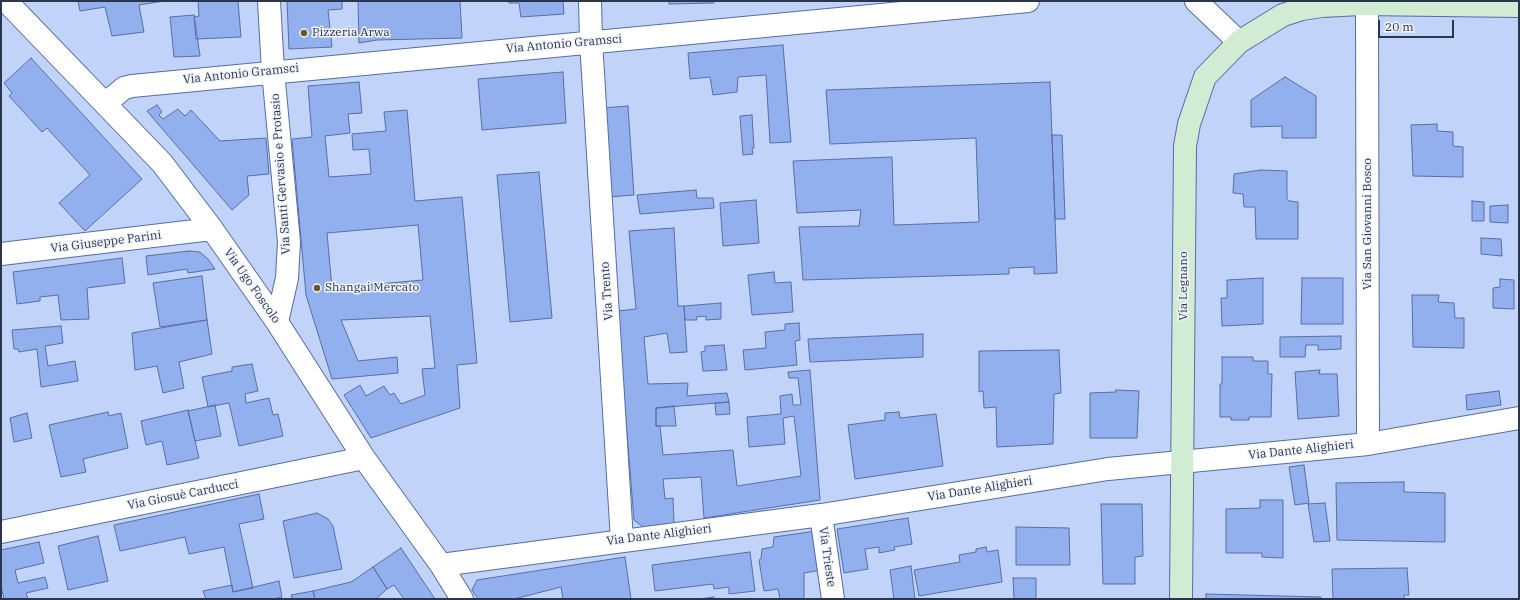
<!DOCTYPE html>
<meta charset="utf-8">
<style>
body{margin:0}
#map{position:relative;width:1520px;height:600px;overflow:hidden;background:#c1d3f8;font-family:"IBM Plex Serif",serif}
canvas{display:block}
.frame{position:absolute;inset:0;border:2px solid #2a354e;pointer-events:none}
.scale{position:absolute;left:1378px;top:20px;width:76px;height:18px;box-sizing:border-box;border:2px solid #2a354e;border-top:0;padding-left:5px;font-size:12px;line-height:14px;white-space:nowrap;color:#2a354e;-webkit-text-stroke:3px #f1f4fa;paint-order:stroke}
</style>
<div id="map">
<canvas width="1520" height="600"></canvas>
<div class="frame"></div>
<div class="scale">20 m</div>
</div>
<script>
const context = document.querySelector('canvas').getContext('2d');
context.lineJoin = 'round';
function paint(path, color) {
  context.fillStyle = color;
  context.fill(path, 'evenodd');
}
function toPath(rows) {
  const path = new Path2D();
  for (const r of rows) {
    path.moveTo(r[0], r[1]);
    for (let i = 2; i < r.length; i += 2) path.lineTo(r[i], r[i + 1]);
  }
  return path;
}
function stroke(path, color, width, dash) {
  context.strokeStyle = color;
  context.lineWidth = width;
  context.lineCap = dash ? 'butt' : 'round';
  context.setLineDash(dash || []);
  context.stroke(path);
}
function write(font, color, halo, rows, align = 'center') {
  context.font = font + ' "IBM Plex Serif",serif';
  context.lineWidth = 3;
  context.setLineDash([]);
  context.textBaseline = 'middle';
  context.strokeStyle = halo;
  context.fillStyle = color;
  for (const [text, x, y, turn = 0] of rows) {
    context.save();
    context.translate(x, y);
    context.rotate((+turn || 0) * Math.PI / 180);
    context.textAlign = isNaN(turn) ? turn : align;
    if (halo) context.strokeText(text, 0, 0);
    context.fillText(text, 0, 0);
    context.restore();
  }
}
const building = toPath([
 [78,1,164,1,139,5,144,32,112,36,105,7,80,11,78,1],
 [198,1,238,1,241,37,196,39,194,17,199,16,198,1],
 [287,1,342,1,342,9,328,10,332,47,289,49,287,1],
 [358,1,460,1,462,38,377,40,359,43,358,1],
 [509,1,563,1,564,14,521,17,519,3,509,3,509,1],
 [669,1,714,1,714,3,669,4,669,1],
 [194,15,200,56,174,57,170,17,194,15],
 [783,45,791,142,770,143,766,75,738,77,737,92,713,95,710,77,690,79,688,53,783,45],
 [31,58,142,179,85,231,59,203,90,175,47,128,42,132,9,96,12,93,4,83,31,58],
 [563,72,566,123,482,130,478,79,563,72],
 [1285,77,1316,96,1316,138,1282,138,1282,126,1251,127,1251,100,1285,77],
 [359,82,362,113,348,114,350,133,325,136,329,177,371,174,369,149,353,150,352,134,386,131,384,112,407,110,415,201,462,197,477,363,457,365,460,408,371,438,344,395,360,385,366,396,384,386,390,395,394,393,401,404,425,395,422,369,435,368,430,316,341,320,358,361,397,357,398,373,332,379,306,295,292,139,312,137,308,86,359,82],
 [418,225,423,280,332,288,327,233,418,225],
 [1050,82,1057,273,1034,274,1034,267,1009,268,1009,274,803,280,799,227,859,226,861,210,797,213,793,161,892,157,894,225,979,222,976,138,830,144,826,90,1050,82],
 [157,105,162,112,159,115,163,119,178,109,185,116,191,110,220,141,266,138,269,174,247,176,249,195,232,210,147,111,157,105],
 [628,106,634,195,609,197,602,108,628,106],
 [752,115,754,148,752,148,753,154,743,155,740,116,752,115],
 [1437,124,1437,131,1453,132,1453,146,1463,147,1463,177,1413,176,1411,125,1437,124],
 [1052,135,1062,135,1065,219,1055,219,1052,135],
 [1261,170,1287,171,1287,199,1289,201,1298,202,1298,239,1256,239,1255,207,1244,207,1243,194,1233,193,1234,174,1261,170],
 [539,172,552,318,510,322,497,175,539,172],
 [696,190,697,198,713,198,714,208,640,214,637,195,696,190],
 [756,200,759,243,723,246,720,203,756,200],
 [1472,201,1484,202,1484,221,1472,221,1472,201],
 [1508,205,1508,223,1490,222,1490,206,1508,205],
 [674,228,678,306,684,306,687,352,670,353,667,333,644,337,648,384,688,383,687,396,727,393,729,402,656,408,656,426,660,426,663,455,733,450,737,486,801,476,794,416,783,418,785,444,749,447,747,417,781,414,780,396,792,394,793,405,801,405,798,378,789,378,788,372,810,370,820,500,704,518,701,477,663,479,665,499,673,498,674,523,643,527,634,520,617,311,636,309,629,231,674,228],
 [1481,238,1501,239,1502,256,1481,254,1481,238],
 [189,251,200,252,208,259,215,269,188,273,187,269,148,275,146,256,189,251],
 [122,258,125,283,87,288,89,319,61,320,58,295,40,297,40,301,17,304,13,272,122,258],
 [774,272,775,283,791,282,793,312,752,315,748,275,774,272],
 [202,276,207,320,160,327,153,283,202,276],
 [1263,278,1263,324,1222,326,1221,298,1227,298,1227,280,1263,278],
 [1302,278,1343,278,1343,324,1301,324,1302,278],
 [1500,279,1514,280,1514,309,1493,308,1493,288,1500,287,1500,279],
 [1412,295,1439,295,1438,302,1454,303,1455,318,1464,318,1464,348,1413,347,1412,295],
 [721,303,721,319,706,320,706,316,696,317,697,320,685,320,684,306,721,303],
 [207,320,212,354,179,362,184,388,163,393,157,366,135,370,132,333,207,320],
 [799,323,800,340,795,341,797,365,745,370,743,350,766,348,765,332,785,330,785,324,799,323],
 [61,326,63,343,45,346,48,366,75,361,78,381,41,387,37,349,19,352,18,349,14,349,12,330,61,326],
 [923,334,923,357,810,362,808,339,923,334],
 [1341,336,1341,349,1318,350,1318,345,1306,345,1305,357,1280,357,1280,337,1341,336],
 [724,345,727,370,703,371,701,352,705,351,705,346,724,345],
 [1059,350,1061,393,1054,394,1053,444,997,447,996,407,984,408,983,391,979,392,979,351,1059,350],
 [1222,357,1253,357,1253,361,1268,361,1268,374,1272,374,1271,417,1249,417,1249,420,1231,420,1231,417,1220,417,1220,384,1222,384,1222,357],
 [252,364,258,391,245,394,246,403,269,398,273,415,278,414,283,436,239,446,229,403,208,407,202,377,232,371,232,367,252,364],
 [1320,370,1319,374,1337,374,1339,416,1298,419,1295,372,1320,370],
 [1116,390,1139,391,1137,438,1090,438,1090,393,1116,392,1116,390],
 [1499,391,1501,405,1467,410,1466,395,1499,391],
 [729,402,730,414,716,415,715,403,729,402],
 [215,405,221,436,195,441,188,411,215,405],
 [674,406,676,426,656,426,656,408,674,406],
 [188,410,199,458,167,465,162,441,146,445,141,421,188,410],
 [108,412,109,416,121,413,128,448,83,459,86,472,61,477,49,425,108,412],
 [899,412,900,418,936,414,943,466,855,479,848,425,885,420,885,413,899,412],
 [27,413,32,438,14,442,10,418,27,413],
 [1304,465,1309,503,1295,505,1289,467,1304,465],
 [1404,482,1404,492,1445,493,1445,542,1337,540,1336,483,1404,482],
 [259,494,264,519,239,524,253,588,233,592,224,547,189,554,185,537,120,551,114,525,259,494],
 [1260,500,1283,500,1283,558,1262,557,1262,553,1226,553,1226,509,1260,508,1260,500],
 [1325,503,1330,541,1314,542,1308,504,1325,503],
 [1101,504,1142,504,1143,556,1135,557,1135,584,1103,584,1101,504],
 [317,513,328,519,333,526,342,569,294,578,283,521,317,513],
 [908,518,912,544,894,547,895,550,879,553,879,547,865,549,868,569,844,573,837,529,908,518],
 [1016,527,1069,528,1070,565,1016,565,1016,527],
 [816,531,821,570,804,573,804,599,780,599,778,589,764,591,759,560,761,559,762,549,773,547,774,537,816,531],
 [98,536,108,581,68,590,58,546,98,536],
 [39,542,44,563,15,570,18,583,45,577,48,588,26,593,28,599,4,599,1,586,1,550,39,542],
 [986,547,987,552,998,550,1002,582,919,596,914,570,960,562,959,555,976,552,976,549,986,547],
 [401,548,435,599,404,599,394,585,387,589,373,567,401,548],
 [750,552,755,591,729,594,729,587,714,589,713,584,655,591,652,565,750,552],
 [625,557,631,599,563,599,561,587,514,599,478,599,472,590,477,580,625,557],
 [911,566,915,599,894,599,890,570,911,566],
 [373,567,387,589,376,599,315,599,313,591,351,582,373,567],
 [1407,568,1409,595,1404,595,1404,599,1333,599,1332,569,1407,568],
 [1013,578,1036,578,1036,599,1014,599,1013,578],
 [279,581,282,597,273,599,206,599,203,591,232,585,233,592,279,581],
 [313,591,315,599,292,599,291,595,313,591],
 [1206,594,1321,597,1321,599,1206,599,1206,594],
 [714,597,714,599,699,599,714,597]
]);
paint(building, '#92b0ee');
stroke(building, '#566fa5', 1);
const street = toPath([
 [6,1,162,163,212,229,277,322,364,458,441,565,462,599],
 [269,1,273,71,289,242,287,278,277,322],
 [590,1,591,41,622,540],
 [1196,1,1239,42],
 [1367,4,1368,444],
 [106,103,124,88,132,86,1028,1],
 [1,254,212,229],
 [821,515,833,599],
 [1,532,364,458],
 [441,565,821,515,1108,469,1368,444,1519,418]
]);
const secondary = toPath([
 [1181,599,1185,146,1189,124,1205,77,1239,42,1283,15,1302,9,1322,6,1361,4,1519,6]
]);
stroke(street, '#556da4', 24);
stroke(secondary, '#556da4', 24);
stroke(street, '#fff', 22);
stroke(secondary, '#d2ecd3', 22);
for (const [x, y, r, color] of [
 [304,33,4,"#6b5625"],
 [317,288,4,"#6b5625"]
]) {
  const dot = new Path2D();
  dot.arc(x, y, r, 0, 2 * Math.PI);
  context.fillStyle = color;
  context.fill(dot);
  stroke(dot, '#f1f4fa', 1.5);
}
write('12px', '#2a354e', '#f1f4fa', [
 ["Pizzeria Arwa",312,33],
 ["Shangai Mercato",325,288]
], 'left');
write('12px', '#2a354e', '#f1f4fa', [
 ["Via Antonio Gramsci",564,44,-5],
 ["Via Antonio Gramsci",241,74,-6],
 ["Via Santi Gervasio e Protasio",281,174,-94],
 ["Via San Giovanni Bosco",1368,224,-90],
 ["Via Giuseppe Parini",106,242,-7],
 ["Via Ugo Foscolo",252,286,55],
 ["Via Legnano",1184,286,-90],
 ["Via Trento",607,291,-94],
 ["Via Dante Alighieri",1301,450,-6],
 ["Via Dante Alighieri",980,489,-9],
 ["Via Giosuè Carducci",183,495,-11],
 ["Via Dante Alighieri",659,535,-7],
 ["Via Trieste",827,557,82]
]);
</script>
